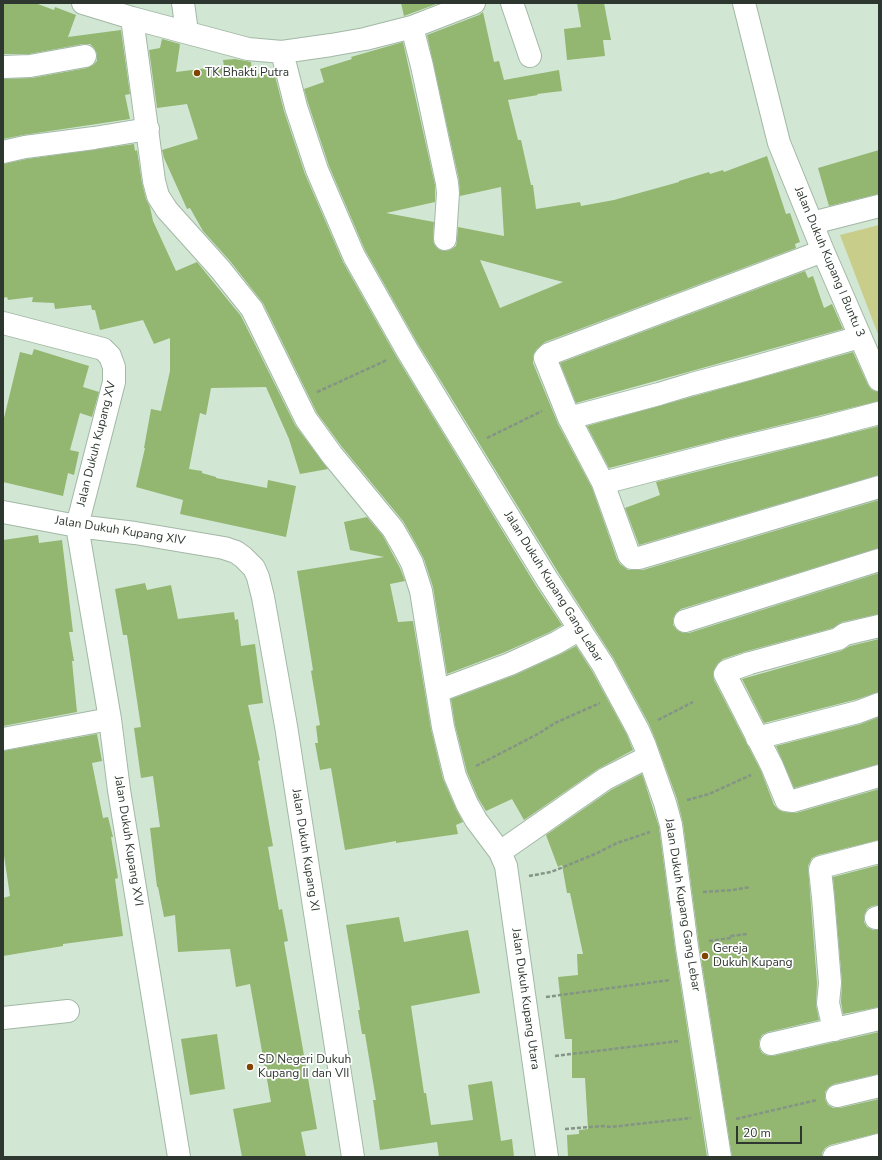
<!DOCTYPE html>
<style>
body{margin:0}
#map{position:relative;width:882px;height:1160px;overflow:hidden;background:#d1e7d4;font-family:"Nunito Sans",sans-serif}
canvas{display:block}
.frame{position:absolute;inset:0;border:4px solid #2e372f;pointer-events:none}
.scale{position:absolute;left:736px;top:1126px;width:66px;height:18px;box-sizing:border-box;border:2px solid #2e372f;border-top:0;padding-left:5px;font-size:12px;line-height:14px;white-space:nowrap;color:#2e372f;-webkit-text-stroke:3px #fff;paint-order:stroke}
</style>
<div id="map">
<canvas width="882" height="1160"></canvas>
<div class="frame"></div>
<div class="scale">20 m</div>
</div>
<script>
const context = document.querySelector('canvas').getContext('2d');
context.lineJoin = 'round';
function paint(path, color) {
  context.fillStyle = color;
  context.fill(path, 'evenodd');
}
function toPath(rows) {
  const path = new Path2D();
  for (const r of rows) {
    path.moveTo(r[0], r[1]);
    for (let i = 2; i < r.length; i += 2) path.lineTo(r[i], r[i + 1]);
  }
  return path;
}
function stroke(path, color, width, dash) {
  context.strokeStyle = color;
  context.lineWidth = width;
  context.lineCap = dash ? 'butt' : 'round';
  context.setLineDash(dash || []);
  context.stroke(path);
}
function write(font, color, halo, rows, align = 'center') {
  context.font = font + ' "Nunito Sans",sans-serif';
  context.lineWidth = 3.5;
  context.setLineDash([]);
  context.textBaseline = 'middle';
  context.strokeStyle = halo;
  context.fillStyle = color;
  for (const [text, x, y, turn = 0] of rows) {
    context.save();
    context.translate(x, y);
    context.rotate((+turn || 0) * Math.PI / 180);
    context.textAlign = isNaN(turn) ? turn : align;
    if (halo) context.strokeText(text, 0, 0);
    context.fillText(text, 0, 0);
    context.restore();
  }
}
paint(toPath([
 [879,225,879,337,840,235]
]), '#c8ce8a');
paint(toPath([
 [3,3,35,3,54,10,55,7,76,15,68,37,121,30,130,94,125,95,130,119,23,135,3,139,3,79,32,78,87,68,93,65,97,61,97,54,94,48,90,44,83,44,29,54,3,54],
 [401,3,439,3,404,16],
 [577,3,604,3,611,40,603,40,605,56,567,60,564,29,581,27],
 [483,12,494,62,499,61,504,80,559,70,562,91,537,94,538,95,508,100,518,140,521,140,531,185,533,185,536,209,580,202,581,206,614,200,679,182,679,181,709,172,710,174,723,170,724,172,767,156,786,214,790,213,800,242,795,244,796,248,545,342,536,350,533,356,533,363,558,424,592,488,617,559,620,564,628,570,643,570,879,500,879,548,681,609,676,613,673,619,673,625,677,630,683,633,689,633,879,573,879,614,842,622,833,628,747,651,723,659,717,664,713,673,714,680,761,771,774,805,779,810,784,812,796,813,879,789,879,840,818,855,812,858,808,866,817,983,816,1005,819,1020,768,1032,762,1035,759,1041,759,1047,762,1053,768,1056,773,1056,879,1032,879,1074,834,1084,829,1087,825,1092,825,1099,828,1105,833,1108,840,1108,879,1099,879,1133,830,1145,825,1148,822,1153,822,1157,732,1157,699,945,683,823,677,799,656,741,649,724,614,659,558,572,455,404,418,344,365,250,329,166,308,103,304,89,324,82,320,69,352,59,351,57,403,42,435,185,435,202,386,213,434,222,433,238,434,244,438,249,444,251,450,250,456,246,457,240,458,227,504,236,501,187,460,196,459,180,427,35,479,15],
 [480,260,563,282,500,308],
 [162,39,180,44,176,72,224,66,223,60,235,59,251,62,252,75,274,72,284,111,305,174,343,262,396,356,536,586,562,625,550,632,505,652,447,674,433,587,424,559,415,542,403,521,342,447,317,413,263,303,230,261,203,231,190,208,187,209,164,158,162,150,198,139,187,104,157,108,149,50,160,48],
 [134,144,135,151,137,150,142,183,146,199,150,207,153,221,176,271,197,262,241,316,295,425,328,469,300,474,289,439,266,387,211,388,206,415,200,413,189,469,202,471,202,473,216,477,216,478,267,488,268,480,296,486,286,537,180,514,183,500,136,487,145,448,144,448,151,409,161,411,170,371,170,338,154,344,143,320,100,330,95,310,92,310,91,305,55,309,54,303,32,302,33,297,8,300,7,297,3,298,3,164,27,159],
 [879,150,879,194,829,206,818,168],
 [805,271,808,278,813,276,824,308,832,304,843,329,576,403,560,363],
 [34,349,89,366,83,387,99,392,92,417,80,413,70,450,79,452,74,475,68,473,63,496,3,482,3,422,20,352,32,355],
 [853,352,868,385,872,390,879,392,879,401,727,438,609,468,587,426],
 [879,426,879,475,639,545,625,508,660,495,656,482],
 [367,517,383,536,400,568,405,581,390,584,398,622,413,621,431,729,443,779,456,809,463,822,456,825,458,834,396,843,396,841,345,850,331,768,320,770,315,743,318,743,316,726,320,725,311,671,313,670,297,571,384,557,350,550,344,522],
 [38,535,39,543,62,540,73,632,69,632,74,661,72,661,77,712,3,726,3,540],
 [145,583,147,590,171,585,178,619,234,612,235,620,238,619,241,646,255,644,263,703,248,705,260,760,258,761,273,846,268,847,279,910,282,909,288,941,284,942,317,1129,301,1132,306,1157,242,1157,233,1109,271,1102,250,984,236,987,230,949,178,952,175,915,164,917,158,887,157,887,150,828,160,827,153,776,141,778,134,728,141,727,127,635,123,635,115,589],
 [879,639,879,692,854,700,764,723,742,679,841,651,850,646],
 [576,646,592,671,627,735,633,750,598,769,524,820,512,799,486,811,478,798,467,772,455,725,451,699,515,675,561,654],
 [879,717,879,764,794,788,776,746,861,724],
 [97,734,102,761,92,763,103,818,108,817,113,837,111,837,118,878,115,879,123,936,63,944,63,946,3,956,3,898,10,896,3,849,3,751],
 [642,774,659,827,675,949,707,1157,568,1157,567,1135,579,1134,579,1130,588,1129,585,1078,572,1078,572,1039,565,1039,558,977,578,975,577,954,583,954,570,893,567,893,562,865,558,867,546,835,611,790],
 [879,865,879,905,872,906,867,909,864,916,864,922,867,927,873,930,879,930,879,1007,843,1014,841,1002,842,982,833,877],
 [399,917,404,942,468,930,480,993,411,1006,424,1093,426,1093,431,1125,473,1120,468,1085,492,1081,501,1141,512,1139,514,1157,439,1157,437,1142,380,1150,373,1100,376,1100,365,1034,362,1034,358,1010,360,1010,346,925],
 [217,1034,225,1089,190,1095,181,1039]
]), '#93b670');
const minor = toPath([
 [83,3,132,18,248,49,282,52,331,45,365,39,412,27,474,3],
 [183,3,187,32],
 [512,3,530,56],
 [744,3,779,143,823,251,879,380],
 [132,18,154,181,158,196,167,210,220,269,252,309,306,419,332,455,393,529,404,548,412,563,421,591,443,727,455,776,467,804,476,820,500,852,506,866,547,1157],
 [412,27,422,66,447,183,448,193,445,239],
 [282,52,296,107,317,170,354,256,407,350,444,411,547,579,603,665,638,730,645,746,665,803,671,825,687,947,720,1157],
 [3,67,30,66,85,56],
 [3,152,25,147,94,138,148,129],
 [812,223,879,206],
 [823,251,549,354,545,358,569,418,603,483,629,555,632,558,639,558,879,487],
 [3,323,103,349,110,356,114,367,114,382,77,526,110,719,119,790,179,1157],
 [569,418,659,394,692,384,748,369,860,337],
 [603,483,730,450,822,428,879,413],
 [3,512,77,526,135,533,224,548,236,552,243,557,254,568,258,577,263,597,286,726,353,1157],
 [685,621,879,560],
 [879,626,845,634,838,639,750,663,727,671,725,674,772,766,786,800,793,801,879,776],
 [438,691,510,664,556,643,580,629],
 [757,738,858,712,879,704],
 [3,739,110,719],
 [500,852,605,779,648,757],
 [876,918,879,917],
 [3,1018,68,1011],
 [834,1030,828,1003,830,983,823,897,820,870,821,867,879,852],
 [771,1044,879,1019],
 [837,1096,879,1086],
 [834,1157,879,1145]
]);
stroke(minor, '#a2b8a5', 24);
stroke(toPath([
 [317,392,387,360],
 [487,438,542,411],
 [658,720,693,702],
 [476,766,538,734,555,723,600,703],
 [687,800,709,794,751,775],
 [529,876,551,872,595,854,617,843,650,832],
 [703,892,733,890,750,887],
 [709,941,731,938,731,936,747,934],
 [546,997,670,980],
 [555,1056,679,1041],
 [736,1119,817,1100],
 [565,1129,603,1126,611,1127,691,1118]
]), '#849486', 2.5, [4, 2]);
stroke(minor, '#fff', 22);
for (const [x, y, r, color] of [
 [197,73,4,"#814302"],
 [705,956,4,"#814302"],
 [250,1067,4,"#814302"]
]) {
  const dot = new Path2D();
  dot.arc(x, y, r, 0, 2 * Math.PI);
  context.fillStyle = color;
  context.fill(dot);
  stroke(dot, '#fff', 1.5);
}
write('12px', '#2e372f', '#fff', [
 ["TK Bhakti Putra",205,73],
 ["Gereja",713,949],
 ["Dukuh Kupang",713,963],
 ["SD Negeri Dukuh",258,1060],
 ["Kupang II dan VII",258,1074]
], 'left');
write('12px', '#2e372f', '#fff', [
 ["Jalan Dukuh Kupang I Buntu 3",829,262,67],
 ["Jalan Dukuh Kupang XV",97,444,-76],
 ["Jalan Dukuh Kupang XIV",120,531,9],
 ["Jalan Dukuh Kupang Gang Lebar",553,587,58],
 ["Jalan Dukuh Kupang XVI",128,841,81],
 ["Jalan Dukuh Kupang XI",305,850,81],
 ["Jalan Dukuh Kupang Gang Lebar",682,905,81],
 ["Jalan Dukuh Kupang Utara",525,999,82]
]);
</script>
